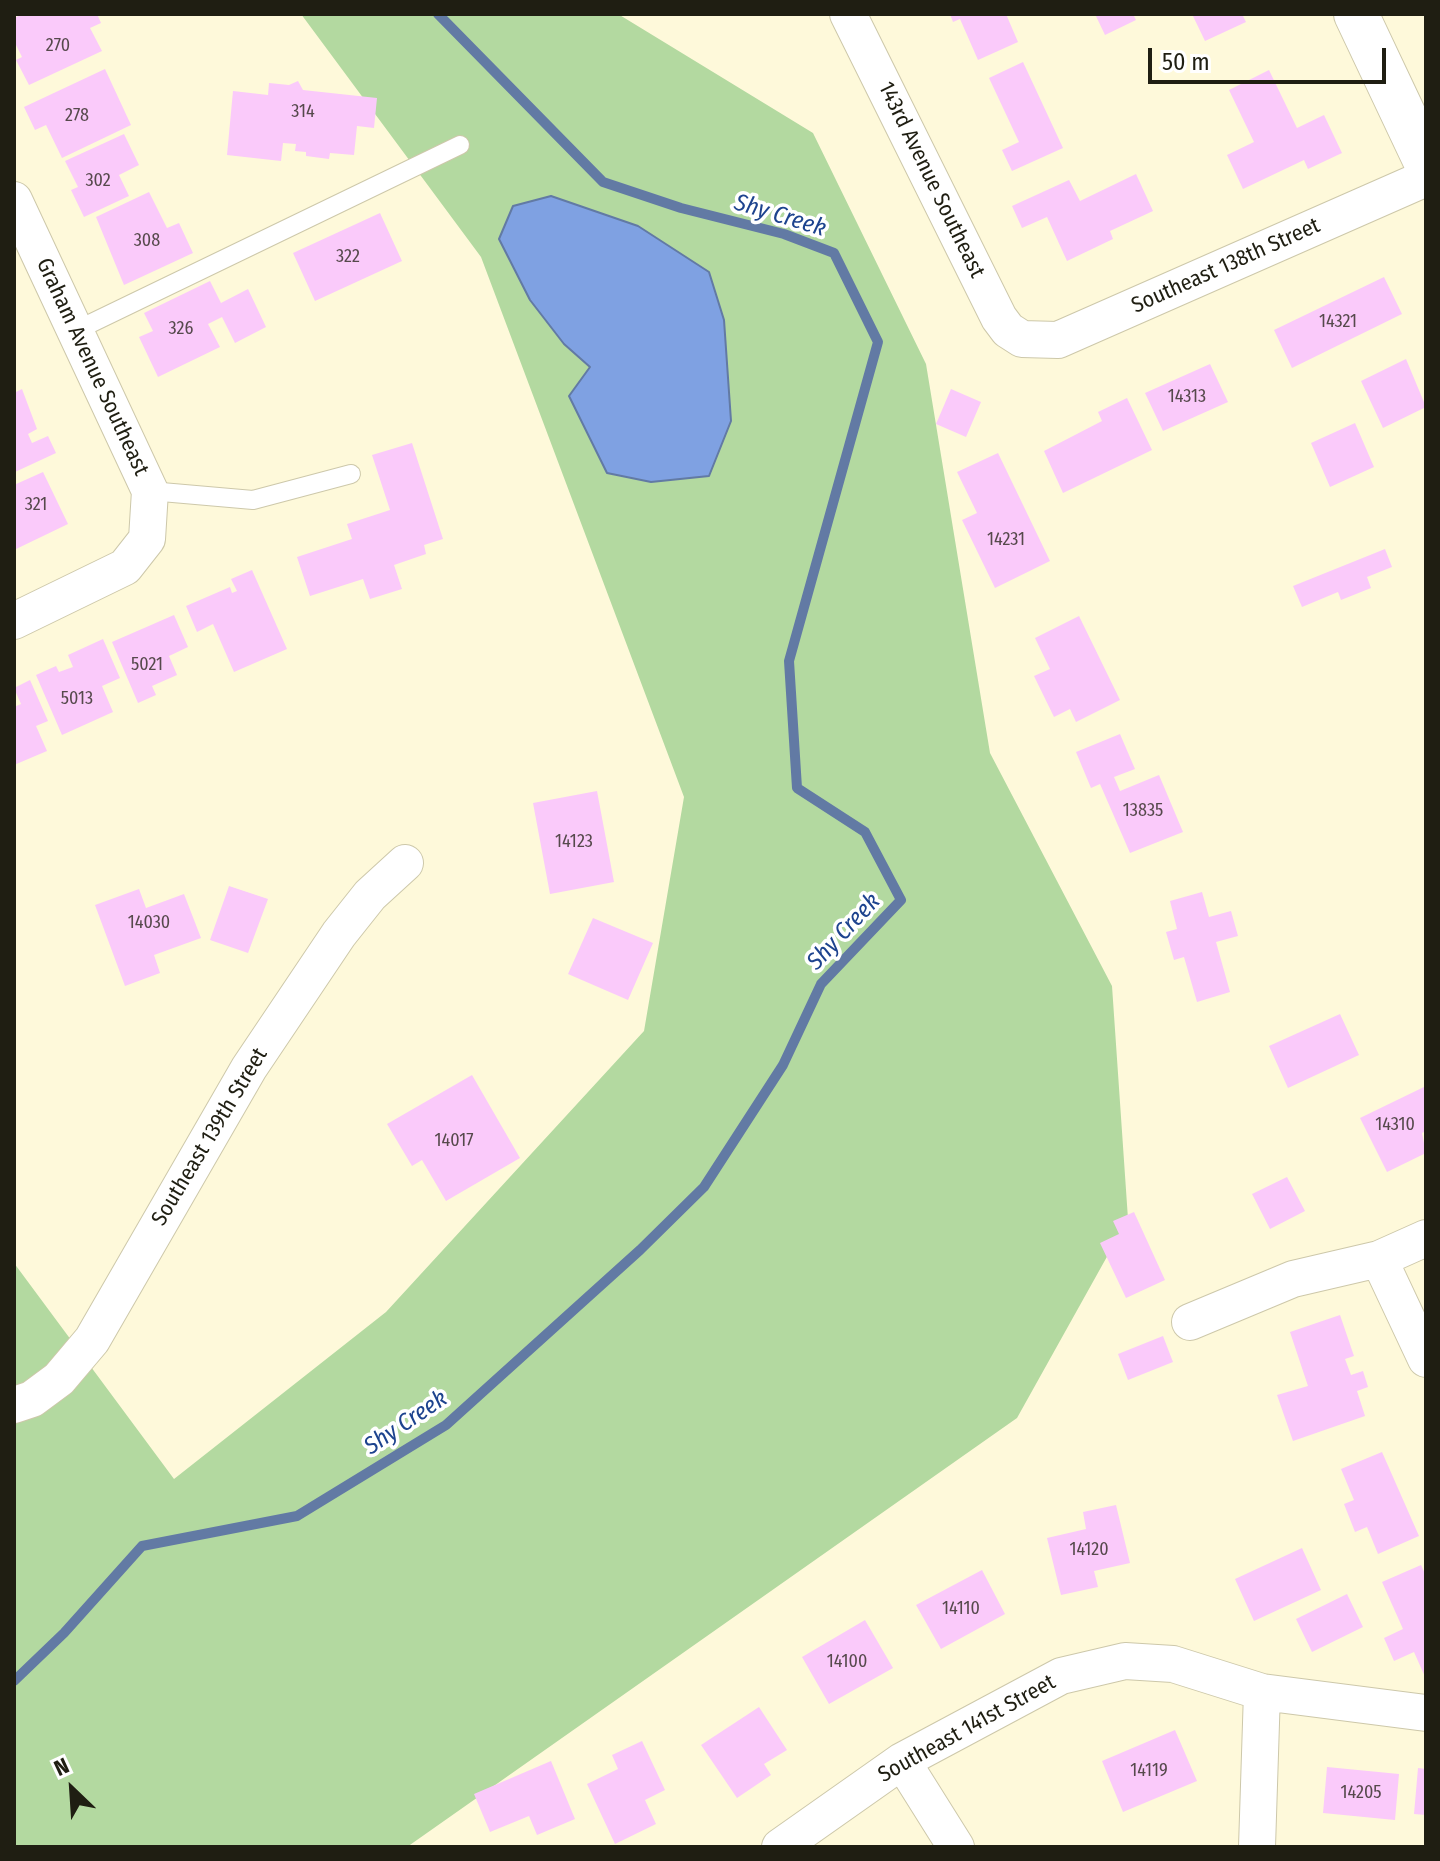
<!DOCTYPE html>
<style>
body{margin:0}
#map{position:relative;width:1440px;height:1861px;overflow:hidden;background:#fef9da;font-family:"Fira Sans Condensed",sans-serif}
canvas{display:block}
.frame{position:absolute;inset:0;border:16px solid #1f1e12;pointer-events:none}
.north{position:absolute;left:32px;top:1749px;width:80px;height:80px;-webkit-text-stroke:6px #fff;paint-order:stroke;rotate:335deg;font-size:22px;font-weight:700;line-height:32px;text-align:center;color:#1f1e12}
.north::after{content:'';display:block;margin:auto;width:28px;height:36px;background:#1f1e12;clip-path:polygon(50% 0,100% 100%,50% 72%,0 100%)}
.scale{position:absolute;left:1148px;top:48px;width:238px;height:36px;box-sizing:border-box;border:4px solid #1f1e12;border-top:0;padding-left:10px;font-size:24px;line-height:28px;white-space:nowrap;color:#1f1e12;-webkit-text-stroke:6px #fff;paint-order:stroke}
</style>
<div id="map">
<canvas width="1440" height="1861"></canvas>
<div class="frame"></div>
<div class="north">N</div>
<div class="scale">50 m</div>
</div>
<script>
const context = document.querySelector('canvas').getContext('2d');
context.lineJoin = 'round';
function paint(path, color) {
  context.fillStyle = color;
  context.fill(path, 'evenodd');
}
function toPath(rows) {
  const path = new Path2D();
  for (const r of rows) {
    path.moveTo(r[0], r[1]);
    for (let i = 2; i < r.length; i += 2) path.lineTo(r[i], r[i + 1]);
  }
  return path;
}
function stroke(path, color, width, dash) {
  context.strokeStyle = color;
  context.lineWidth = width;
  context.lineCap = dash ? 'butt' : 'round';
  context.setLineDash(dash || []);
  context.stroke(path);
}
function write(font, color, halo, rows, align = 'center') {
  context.font = font + ' "Fira Sans Condensed",sans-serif';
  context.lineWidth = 7;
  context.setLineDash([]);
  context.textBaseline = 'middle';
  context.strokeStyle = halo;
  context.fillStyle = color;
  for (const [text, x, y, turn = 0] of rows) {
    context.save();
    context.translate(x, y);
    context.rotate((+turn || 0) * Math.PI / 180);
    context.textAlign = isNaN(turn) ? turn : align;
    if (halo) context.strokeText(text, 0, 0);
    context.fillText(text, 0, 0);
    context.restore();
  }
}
paint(toPath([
 [301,14,618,14,813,133,926,364,990,753,1112,986,1128,1219,1017,1418,407,1847,14,1847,14,1263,174,1479,386,1312,644,1031,684,797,481,257]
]), '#b3d9a0');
const water = toPath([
 [551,196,638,226,709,272,724,320,731,421,709,476,651,482,607,473,569,396,590,367,564,344,530,300,499,239,513,206,551,196]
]);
paint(water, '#7fa1e2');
stroke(water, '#627aa4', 2);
stroke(toPath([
 [14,1681,64,1633,142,1546,297,1516,446,1425,640,1250,704,1187,783,1065,821,984,901,900,865,832,797,788,789,661,878,342,834,253,784,234,681,208,603,182,438,14]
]), '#627aa4', 10);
paint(toPath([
 [23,14,97,14,101,23,90,28,102,51,29,85,16,60,22,57,14,41,14,18],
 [950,14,1006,14,1018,42,978,60,960,19,953,22],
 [1095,14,1133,14,1136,20,1105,35],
 [1192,14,1242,14,1246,22,1205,41],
 [1023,62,1063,148,1012,171,1002,150,1019,142,989,78],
 [105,69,131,125,62,158,46,125,35,130,24,107],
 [1269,70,1297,128,1324,115,1342,153,1308,169,1304,160,1243,189,1227,155,1254,142,1229,90],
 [298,81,303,90,377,98,374,128,357,126,354,155,330,153,329,159,306,156,306,152,295,151,296,144,283,143,281,161,227,155,233,91,268,95,269,83,289,85],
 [124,134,139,165,119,175,129,196,84,217,71,190,78,187,65,161],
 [1136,174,1153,211,1110,231,1113,239,1067,261,1047,217,1022,228,1012,206,1069,180,1080,201],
 [149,192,167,228,179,223,193,253,124,285,96,217],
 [380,213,402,261,315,301,293,253],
 [1384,277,1402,314,1292,368,1274,330],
 [210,281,221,303,248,289,266,327,235,343,222,317,208,324,220,347,158,377,139,337,153,331,144,313],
 [1406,359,1426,407,1383,428,1361,381],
 [1210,364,1228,402,1163,431,1145,393],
 [22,389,37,429,28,434,32,443,48,436,56,453,15,472,14,393],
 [951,389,981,402,966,437,936,424],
 [1127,398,1152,450,1063,493,1044,451,1102,421,1098,412],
 [1355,423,1374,467,1330,487,1311,443],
 [412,443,443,539,424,545,426,554,394,565,402,589,370,599,363,579,310,596,297,557,352,539,347,524,390,510,372,455],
 [998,453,1050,561,995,588,962,520,977,513,957,472],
 [43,472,68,524,14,550,14,485],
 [1385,549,1392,567,1367,577,1371,588,1341,600,1338,592,1302,607,1293,586],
 [252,570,287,649,234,672,213,624,197,632,186,606,230,587,232,593,237,591,231,579],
 [174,615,188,647,169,656,177,675,152,686,156,695,138,703,112,642],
 [1079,616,1120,700,1076,722,1070,709,1054,717,1034,676,1050,669,1035,638],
 [103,639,120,678,102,686,113,712,62,735,36,675,56,666,59,672,73,667,68,655],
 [30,680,48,721,36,726,47,751,14,765,14,707,21,704,14,688],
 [1120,734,1135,769,1114,777,1120,791,1159,775,1183,832,1130,853,1100,784,1091,788,1076,752],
 [597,791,614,882,550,894,533,803],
 [229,886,268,899,248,953,210,940],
 [139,889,146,908,184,894,201,938,154,955,160,973,125,986,95,905],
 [1202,892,1209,917,1231,911,1238,936,1216,942,1230,992,1197,1002,1184,957,1174,960,1166,932,1177,929,1170,901],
 [593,918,653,943,628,1000,568,974],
 [1340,1014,1359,1055,1288,1088,1269,1046],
 [472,1075,520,1158,446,1201,422,1160,412,1166,387,1124],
 [1426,1086,1426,1131,1422,1133,1426,1153,1387,1172,1360,1118],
 [1287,1177,1305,1211,1270,1229,1252,1194],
 [1134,1212,1165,1280,1126,1298,1100,1243,1119,1234,1113,1221],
 [1340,1315,1354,1356,1345,1359,1351,1375,1363,1371,1368,1387,1357,1391,1365,1416,1293,1441,1277,1395,1308,1386,1290,1332],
 [1163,1336,1173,1362,1128,1380,1118,1354],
 [1382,1452,1419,1536,1378,1554,1367,1527,1355,1532,1344,1504,1354,1500,1341,1469],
 [1116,1505,1130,1563,1094,1571,1098,1587,1061,1595,1047,1538,1086,1529,1083,1512],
 [1302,1548,1321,1590,1254,1621,1235,1579],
 [1421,1565,1426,1576,1426,1679,1414,1652,1394,1661,1384,1638,1403,1629,1382,1582],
 [982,1570,1005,1614,941,1649,916,1605],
 [1347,1594,1363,1627,1312,1652,1296,1619],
 [865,1620,893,1668,829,1704,802,1657],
 [759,1707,787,1750,764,1764,771,1775,737,1798,701,1745],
 [1175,1730,1197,1781,1123,1812,1102,1761],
 [642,1741,665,1790,645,1800,656,1824,615,1844,587,1784,618,1769,612,1755],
 [551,1761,575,1819,537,1835,529,1816,490,1832,474,1794],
 [1327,1767,1399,1774,1395,1820,1323,1813],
 [1418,1768,1426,1769,1426,1815,1414,1814]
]), '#facafa');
const lane = toPath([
 [75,331,460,145],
 [150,491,253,500,351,474]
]);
const street = toPath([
 [848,14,999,318,1008,330,1022,339,1058,340,1426,178],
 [14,200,150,491,147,539,125,567,14,621],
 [1379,1259,1426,1359],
 [1190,1322,1293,1279,1379,1259,1426,1238],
 [14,1405,32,1399,59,1379,92,1340,249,1068,339,934,370,895,405,863],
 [902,1761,956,1847],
 [780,1847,902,1761,1061,1676,1125,1661,1173,1664,1262,1692,1426,1713],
 [1257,1847,1262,1692]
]);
const secondary = toPath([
 [1356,14,1426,162]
]);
stroke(lane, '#cdc8aa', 20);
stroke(street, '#cdc8aa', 38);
stroke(secondary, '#cdc8aa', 46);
stroke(lane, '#fff', 18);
stroke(street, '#fff', 36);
stroke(secondary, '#fff', 44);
write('18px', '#56494c', null, [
 ["270",58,46],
 ["314",303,112],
 ["278",77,116],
 ["302",98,181],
 ["308",147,241],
 ["322",348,257],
 ["14321",1338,322],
 ["326",181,329],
 ["14313",1187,397],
 ["321",36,505],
 ["14231",1006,540],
 ["5021",147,665],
 ["5013",77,699],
 ["13835",1143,811],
 ["14123",574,842],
 ["14030",149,923],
 ["14310",1395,1125],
 ["14017",454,1141],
 ["14120",1089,1550],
 ["14110",961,1609],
 ["14100",847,1662],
 ["14119",1149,1771],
 ["14205",1361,1793]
]);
write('22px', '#1f1e12', '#fff', [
 ["143rd Avenue Southeast",931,180,64],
 ["Southeast 138th Street",1226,266,-24],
 ["Graham Avenue Southeast",92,367,65],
 ["Southeast 139th Street",210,1137,-59],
 ["Southeast 141st Street",967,1729,-29]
]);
write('italic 24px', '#1d438e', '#fff', [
 ["Shy Creek",780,216,17],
 ["Shy Creek",844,932,-47],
 ["Shy Creek",406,1423,-34]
]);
</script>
